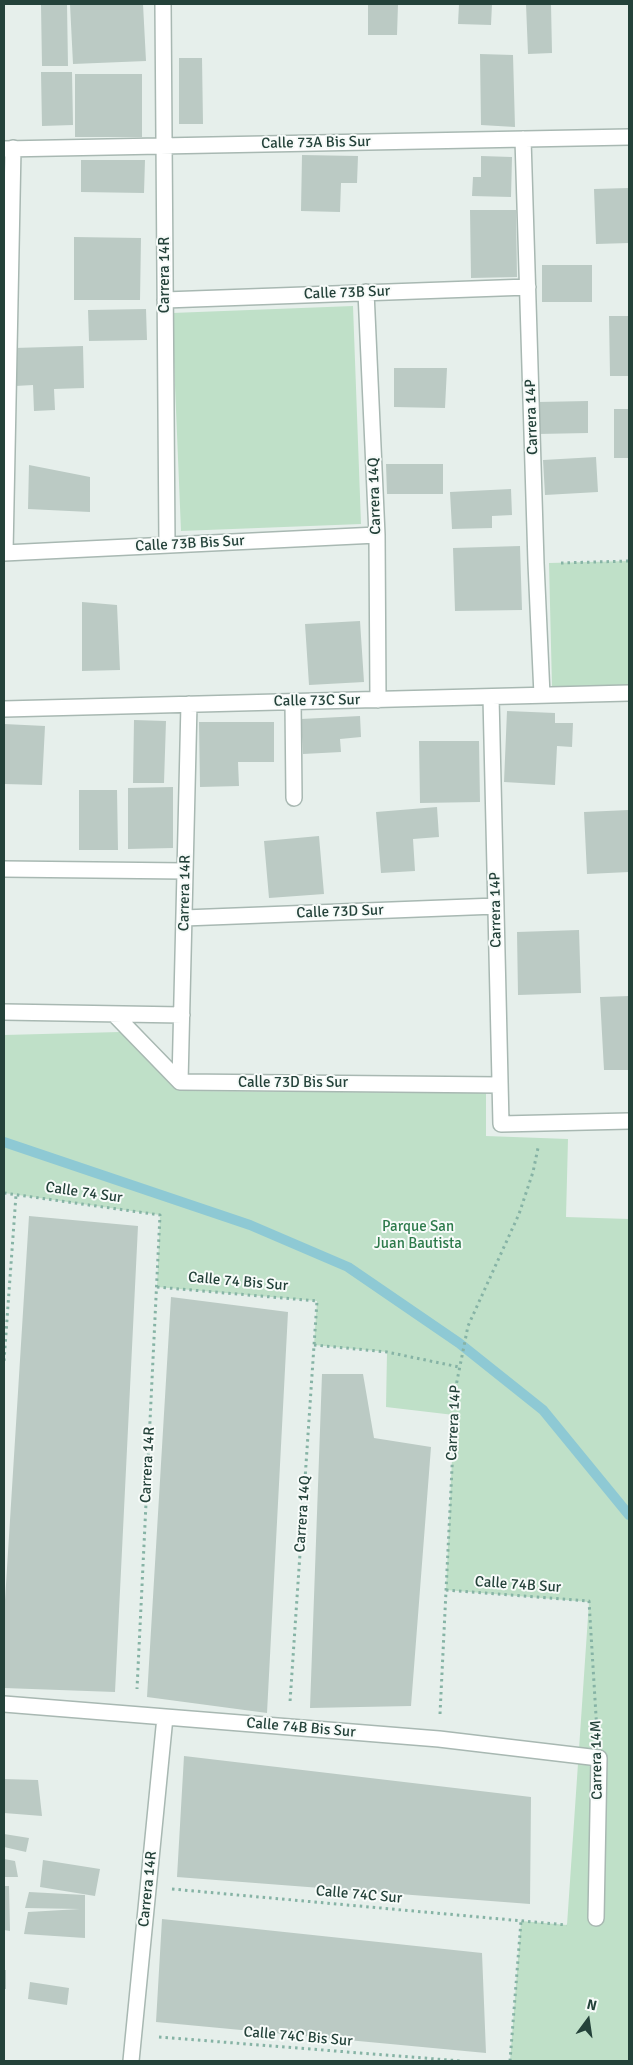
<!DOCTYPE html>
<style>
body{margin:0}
#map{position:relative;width:633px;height:2065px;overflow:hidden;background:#e6efeb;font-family:Signika,sans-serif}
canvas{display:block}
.frame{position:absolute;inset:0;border:5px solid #24423a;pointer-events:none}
.north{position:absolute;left:563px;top:1995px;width:50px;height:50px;-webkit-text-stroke:4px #f7fbf9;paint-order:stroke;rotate:14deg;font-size:14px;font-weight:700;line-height:20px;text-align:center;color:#24423a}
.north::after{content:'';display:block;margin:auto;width:18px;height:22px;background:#24423a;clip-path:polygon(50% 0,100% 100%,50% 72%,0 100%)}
</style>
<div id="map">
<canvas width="633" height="2065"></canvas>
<div class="frame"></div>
<div class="north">N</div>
</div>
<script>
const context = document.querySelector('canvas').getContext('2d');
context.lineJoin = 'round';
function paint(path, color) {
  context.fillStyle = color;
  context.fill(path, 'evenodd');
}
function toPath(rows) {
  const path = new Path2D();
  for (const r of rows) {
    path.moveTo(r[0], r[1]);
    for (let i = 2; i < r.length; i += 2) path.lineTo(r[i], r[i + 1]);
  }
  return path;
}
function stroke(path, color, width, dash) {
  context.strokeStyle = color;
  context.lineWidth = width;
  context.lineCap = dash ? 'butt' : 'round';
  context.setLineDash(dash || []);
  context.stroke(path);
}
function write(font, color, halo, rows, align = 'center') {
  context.font = font + ' Signika,sans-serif';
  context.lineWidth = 4;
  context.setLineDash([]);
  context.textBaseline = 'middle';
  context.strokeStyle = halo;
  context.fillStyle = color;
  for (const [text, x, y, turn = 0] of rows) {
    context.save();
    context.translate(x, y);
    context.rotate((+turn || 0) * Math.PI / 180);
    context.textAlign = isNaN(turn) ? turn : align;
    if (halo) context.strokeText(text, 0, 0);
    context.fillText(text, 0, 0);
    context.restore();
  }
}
paint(toPath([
 [353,306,361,524,181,531,172,313],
 [629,561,629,687,552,687,549,563],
 [120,1032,186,1091,486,1093,486,1136,568,1139,566,1217,629,1219,629,2061,510,2061,521,1921,567,1925,589,1602,446,1590,454,1415,386,1407,387,1352,314,1345,317,1301,157,1287,160,1215,4,1193,4,1035]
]), '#bfe0c8');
stroke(toPath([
 [4,1142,250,1225,348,1267,459,1343,543,1410,629,1515]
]), '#8ec9d4', 10);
paint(toPath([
 [67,4,68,66,42,66,41,5],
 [70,4,143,4,146,61,73,64],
 [368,4,398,4,397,35,368,35],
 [459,4,492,4,491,25,458,24],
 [526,4,551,4,552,53,528,54],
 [480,54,513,55,515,127,481,125],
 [179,58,202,58,203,124,179,124],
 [41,72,72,72,73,125,42,126],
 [75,74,142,74,142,137,75,137],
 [302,155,358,156,357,183,341,183,340,212,301,211],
 [481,156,512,157,511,197,472,196,473,177,481,177],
 [81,160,145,160,144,193,81,192],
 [629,188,629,243,596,244,594,189],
 [470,210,516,210,517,277,471,278],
 [74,237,141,238,140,300,74,300],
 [542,265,592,265,592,302,542,302],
 [146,309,147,340,89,341,88,310],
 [609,316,629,316,629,376,610,376],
 [83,346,84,388,54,389,55,410,34,411,33,385,15,386,14,348],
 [394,368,447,368,445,408,394,407],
 [588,401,588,433,538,434,538,402],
 [614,409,629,409,629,458,614,458],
 [596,457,598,492,545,495,543,460],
 [386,464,443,464,443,494,387,494],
 [29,465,90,477,90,512,28,509],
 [511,489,512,515,492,516,492,528,452,529,450,492],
 [520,546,522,610,455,611,453,548],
 [82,602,117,605,120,670,82,671],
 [360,621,364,682,309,685,305,624],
 [507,711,555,713,555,723,573,723,572,747,557,746,555,785,504,782],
 [360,716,361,737,340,739,341,752,303,754,301,719],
 [134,720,166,721,164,783,133,783],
 [199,722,274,722,274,762,238,762,239,786,200,787],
 [4,724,45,726,42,785,4,784],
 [419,741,479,741,480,802,420,803],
 [173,787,173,848,128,849,128,788],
 [79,790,117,790,118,850,79,850],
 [437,807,439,837,413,839,415,871,381,873,376,812],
 [629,810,629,872,587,874,584,812],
 [319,836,324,894,269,898,264,841],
 [579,930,581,993,518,995,517,932],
 [629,996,629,1070,604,1070,600,997],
 [29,1216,138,1226,115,1692,4,1688,4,1616],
 [171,1297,288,1312,267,1713,147,1697],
 [322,1374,363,1374,374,1438,431,1447,411,1706,310,1708],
 [184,1756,531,1797,530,1904,177,1877],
 [4,1779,38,1780,42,1816,4,1813],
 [4,1834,29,1838,26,1852,4,1847],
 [4,1859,15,1861,18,1877,4,1877],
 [43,1860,100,1869,95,1896,40,1887],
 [4,1886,9,1886,10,1931,4,1930],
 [29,1892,85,1895,85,1938,24,1934,28,1912,80,1909,25,1908],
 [162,1919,482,1953,486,2053,156,2022],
 [4,1970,6,1970,6,1989,4,1989],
 [30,1982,69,1988,67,2005,28,1999]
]), '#bbcac4');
const minor = toPath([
 [163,4,167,545],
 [523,139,536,563,542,695],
 [4,149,629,137],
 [366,292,377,535,378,700],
 [165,300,528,287],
 [5,552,13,148],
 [4,553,377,535],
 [491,697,501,1124,629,1121],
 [293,702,294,798],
 [4,709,629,693],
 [4,869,185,871],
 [184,918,496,906],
 [4,1012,182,1015],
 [114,1014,180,1082,500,1085],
 [180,1082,189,704],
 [4,1704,439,1739,599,1758,596,1918],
 [131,2061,165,1717]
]);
stroke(minor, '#a8b8b2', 18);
stroke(toPath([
 [561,563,629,561],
 [4,1193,160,1215,137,1689],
 [157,1287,317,1301,290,1702],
 [314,1345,387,1352,459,1367],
 [4,1361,16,1195],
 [446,1590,589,1601,597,1732],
 [440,1714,456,1386,468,1326,519,1214,533,1172,538,1148],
 [172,1889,567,1925],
 [159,2037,461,2061],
 [510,2061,521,1921]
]), '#86b3a5', 3, [2.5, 4]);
stroke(minor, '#fff', 15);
write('15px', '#24423a', '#f7fbf9', [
 ["Calle 73A Bis Sur",316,143,-1],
 ["Carrera 14R",165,275,-90],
 ["Calle 73B Sur",347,293,-2],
 ["Carrera 14P",532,417,-92],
 ["Carrera 14Q",375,496,-92],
 ["Calle 73B Bis Sur",190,544,-3],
 ["Calle 73C Sur",317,701,-1],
 ["Carrera 14R",185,893,-89],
 ["Carrera 14P",496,910,-91],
 ["Calle 73D Sur",340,912,-2],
 ["Calle 73D Bis Sur",293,1083],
 ["Calle 74 Sur",84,1193,8],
 ["Calle 74 Bis Sur",238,1282,5],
 ["Carrera 14P",454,1423,-87],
 ["Carrera 14R",148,1465,-87],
 ["Carrera 14Q",303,1514,-86],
 ["Calle 74B Sur",518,1585,4],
 ["Calle 74B Bis Sur",301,1728,5],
 ["Carrera 14M",597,1760,-91],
 ["Carrera 14R",148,1889,-84],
 ["Calle 74C Sur",359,1895,5],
 ["Calle 74C Bis Sur",298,2037,5]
]);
write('15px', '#2d7a4b', '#f7fbf9', [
 ["Parque San",418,1227],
 ["Juan Bautista",418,1244]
]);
</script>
